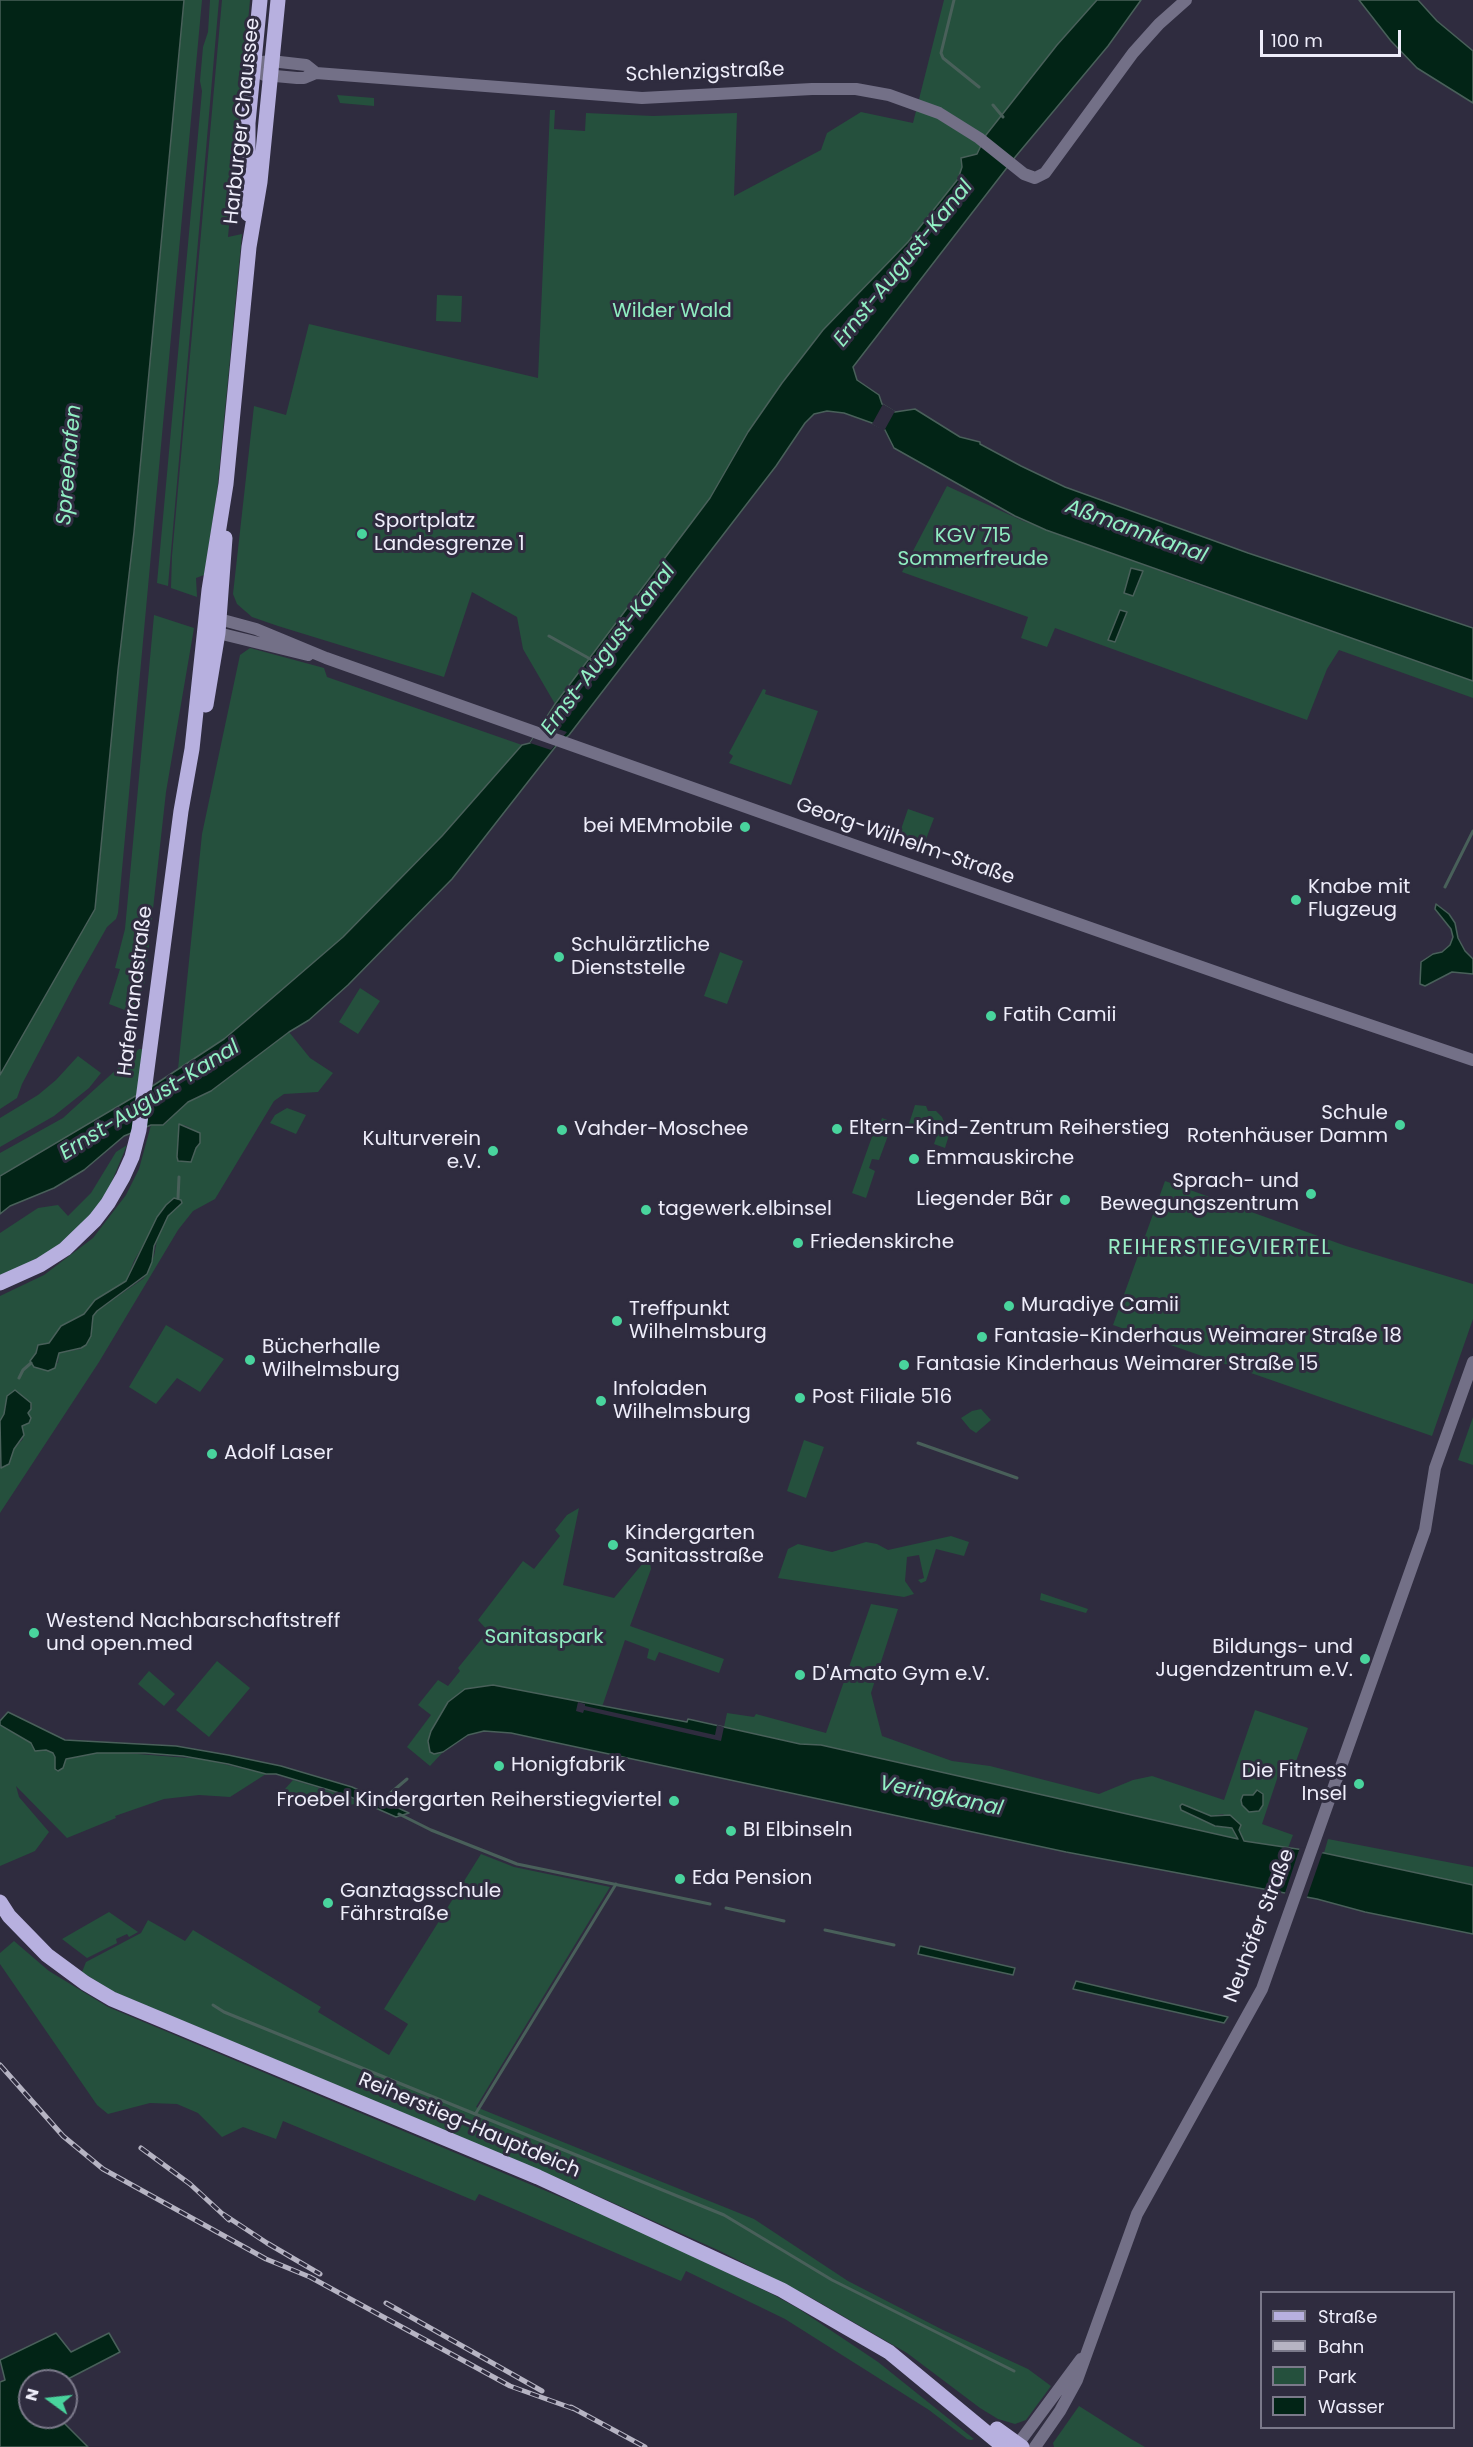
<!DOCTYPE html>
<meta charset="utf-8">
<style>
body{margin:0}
#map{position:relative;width:1473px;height:2447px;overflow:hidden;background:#2f2c3f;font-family:Poppins,sans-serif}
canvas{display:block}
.legend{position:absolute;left:1260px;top:2291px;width:195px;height:138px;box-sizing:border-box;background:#2f2c3f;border:2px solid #7b798a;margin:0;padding:8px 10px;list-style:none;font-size:18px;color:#eeedfa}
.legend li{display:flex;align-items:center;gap:12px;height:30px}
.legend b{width:30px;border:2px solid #7b798a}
.north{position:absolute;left:18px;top:2369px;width:60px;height:60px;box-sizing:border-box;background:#2f2c3f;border:2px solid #7b798a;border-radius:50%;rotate:285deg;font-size:16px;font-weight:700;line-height:24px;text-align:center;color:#eeedfa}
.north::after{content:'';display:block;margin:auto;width:21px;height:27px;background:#49d49d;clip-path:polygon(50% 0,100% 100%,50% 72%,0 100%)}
.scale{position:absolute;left:1260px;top:30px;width:141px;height:27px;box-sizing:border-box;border:3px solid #eeedfa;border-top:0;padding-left:8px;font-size:18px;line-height:21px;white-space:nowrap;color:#eeedfa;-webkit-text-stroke:4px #2f2c3f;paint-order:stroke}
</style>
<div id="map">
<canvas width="1473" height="2447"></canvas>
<ul class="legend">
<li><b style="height:8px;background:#b7b0df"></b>Straße</li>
<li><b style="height:8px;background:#b6b4c3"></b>Bahn</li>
<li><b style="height:16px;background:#25503d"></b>Park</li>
<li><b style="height:16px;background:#022416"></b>Wasser</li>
</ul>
<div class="north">N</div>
<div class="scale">100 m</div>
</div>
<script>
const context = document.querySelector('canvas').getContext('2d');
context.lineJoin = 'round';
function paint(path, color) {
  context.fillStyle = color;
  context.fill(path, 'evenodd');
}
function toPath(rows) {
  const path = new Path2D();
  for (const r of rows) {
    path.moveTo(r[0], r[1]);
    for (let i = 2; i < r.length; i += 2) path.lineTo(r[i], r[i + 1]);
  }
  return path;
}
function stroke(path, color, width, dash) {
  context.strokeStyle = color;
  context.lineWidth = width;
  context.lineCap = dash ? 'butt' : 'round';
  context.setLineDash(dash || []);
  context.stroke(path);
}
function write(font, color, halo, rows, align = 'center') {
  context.font = font + ' Poppins,sans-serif';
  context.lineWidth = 6;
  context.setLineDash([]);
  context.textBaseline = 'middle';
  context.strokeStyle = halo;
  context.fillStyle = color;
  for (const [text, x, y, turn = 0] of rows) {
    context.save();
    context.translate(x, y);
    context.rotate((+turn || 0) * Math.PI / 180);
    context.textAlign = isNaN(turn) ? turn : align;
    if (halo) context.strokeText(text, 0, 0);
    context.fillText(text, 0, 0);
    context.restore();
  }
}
paint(toPath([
 [184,0,202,0,118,913,116,919,107,927,76,982,22,1084,17,1098,0,1109,0,1075,95,909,118,670,134,532],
 [210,0,219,0,168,586,157,583,202,91,200,81,203,47,208,32],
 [222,0,250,0,228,237,242,234,217,493,204,575,196,578,197,597,171,588,172,556],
 [944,0,1097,0,1057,45,1001,116,986,135,977,154,971,157,962,167,958,179,908,242,823,330,782,383,748,432,710,498,555,704,523,649,517,617,472,592,444,677,278,626,252,617,237,604,233,594,234,585,254,406,286,415,309,324,538,378,550,110,555,110,554,129,585,131,586,113,653,116,737,113,734,196,821,150,827,133,861,112,913,123],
 [337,95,374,98,374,106,340,103],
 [437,295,462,296,461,322,436,321],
 [947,486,1023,521,1190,582,1346,635,1473,681,1473,698,1339,650,1327,669,1307,720,1055,628,1047,647,1021,638,1028,617,902,572],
 [154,615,194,628,166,792,145,981,135,1014,109,1004,120,969,115,968,125,929],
 [250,648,324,668,327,677,522,745,442,836,343,938,224,1039,178,1069,202,834,240,655],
 [763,689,766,690,765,694,818,711,791,785,729,763,733,756,729,753],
 [908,809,934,818,923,847,898,838],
 [720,952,743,961,727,1004,704,996],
 [360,988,380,1001,358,1034,339,1022],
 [289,1032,310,1058,333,1073,318,1092,284,1094,274,1101,215,1199,193,1211,178,1230,99,1362,0,1513,0,1467,9,1464,14,1449,23,1439,22,1426,31,1418,28,1413,32,1407,31,1403,5,1405,4,1414,0,1421,0,1296,44,1275,93,1238,126,1195,139,1169,151,1125,164,1125,188,1102,211,1091],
 [184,1125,191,1128,200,1143,196,1148,191,1162,182,1162,177,1154,179,1132],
 [182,1203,168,1216,157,1240,154,1256,144,1278,97,1311,93,1316,91,1336,86,1345,81,1349,59,1353,58,1363,35,1356,37,1346,49,1343,61,1326,84,1314,95,1300,126,1281,134,1261,166,1205],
 [139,1049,145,1049,136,1096,0,1176,0,1153,63,1118],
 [78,1056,101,1073,89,1088,54,1116,0,1147,0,1118,38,1095,56,1080],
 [915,1105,926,1106,928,1111,936,1111,942,1117,949,1135,945,1148,934,1144,937,1135,930,1132,930,1129,917,1125,915,1130,908,1127],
 [287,1108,306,1115,296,1134,270,1123,275,1115],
 [882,1118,893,1122,879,1160,872,1159,869,1168,875,1171,866,1198,852,1193,874,1131,877,1131],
 [127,1145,107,1193,84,1225,54,1249,0,1278,0,1233,38,1208,58,1205,68,1216,91,1193,116,1152],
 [1165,1181,1346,1246,1473,1284,1473,1319,1432,1436,1113,1325],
 [166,1325,224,1359,200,1392,177,1378,156,1404,129,1387],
 [981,1409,991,1420,976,1433,970,1429,961,1418,972,1411],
 [1473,1417,1473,1465,1458,1460],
 [804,1440,824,1447,806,1498,787,1491],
 [579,1508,563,1585,614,1598,649,1556,651,1569,630,1626,724,1659,719,1673,659,1652,655,1661,647,1658,649,1649,625,1640,602,1707,493,1685,466,1689,448,1702,438,1754,443,1752,430,1766,407,1747,431,1715,418,1705,438,1680,448,1686,460,1671,458,1668,488,1631,478,1620,523,1561,534,1569,560,1536,555,1530,567,1515],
 [951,1536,969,1542,964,1556,936,1549,926,1581,921,1583,918,1580,924,1578,919,1555,907,1557,905,1581,914,1594,904,1597,778,1578,788,1549,798,1544,832,1552,866,1542,877,1544,888,1550],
 [1041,1593,1088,1609,1086,1613,1040,1600],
 [871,1604,898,1609,871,1693,882,1736,952,1761,990,1766,1099,1794,1133,1780,1152,1776,1224,1800,1255,1710,1308,1728,1294,1767,1282,1764,1262,1824,1293,1835,1288,1848,1244,1841,1239,1830,1223,1814,1211,1816,1202,1814,1183,1804,1196,1817,1215,1826,1232,1828,1238,1840,821,1746,800,1744,724,1727,727,1713,754,1717,756,1714,826,1733],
 [217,1661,250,1688,209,1737,176,1710],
 [149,1671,175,1694,164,1706,138,1684],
 [0,1725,31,1743,33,1747,53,1753,55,1757,55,1769,63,1768,66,1759,97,1753,125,1753,202,1759,266,1774,230,1797,199,1795,164,1799,115,1816,116,1818,67,1838,16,1786,19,1797,49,1832,35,1851,0,1866],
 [293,1780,346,1796,357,1801,356,1804,332,1807,298,1804,277,1798],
 [1328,1839,1473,1867,1473,1885,1324,1853],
 [481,1854,514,1867,610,1887,476,2107,754,2219,848,2281,943,2330,1028,2369,1051,2386,1026,2420,1015,2424,998,2419,980,2408,907,2353,810,2297,720,2251,558,2178,112,1991,82,1972,86,1962,141,1933,148,1920,185,1941,193,1930,321,2007,318,2012,389,2055,408,2024,384,2009],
 [109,1912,138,1932,129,1937,127,1934,116,1939,117,1943,87,1958,62,1939],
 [14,1941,49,1971,108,2007,627,2225,772,2294,799,2309,878,2362,974,2439,971,2440,967,2439,929,2410,785,2319,686,2271,681,2281,479,2194,475,2201,283,2121,276,2139,243,2127,222,2137,198,2113,177,2104,150,2103,108,2114,97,2105,0,1964,0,1953],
 [1079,2406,1131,2439,1145,2447,1054,2447,1053,2443]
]), '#25503d');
const water = toPath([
 [0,0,184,0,134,532,118,670,95,909,0,1075,0,0],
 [1097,0,1141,0,1108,46,1016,156,863,354,853,367,857,380,879,395,882,404,895,412,915,409,960,437,980,442,980,444,1021,466,1065,487,1248,553,1473,628,1473,681,1046,530,1015,516,894,448,885,430,872,423,844,413,827,411,814,414,805,423,776,466,569,735,556,746,452,879,348,985,309,1020,289,1032,211,1091,188,1102,163,1125,151,1125,124,1136,84,1170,54,1188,10,1206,0,1214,0,1176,154,1085,224,1039,249,1018,343,937,442,836,522,745,530,743,555,704,710,498,748,432,782,383,823,330,908,242,958,179,962,167,961,158,977,154,986,135,1001,116,1057,45,1097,0],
 [1359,0,1418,0,1437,21,1473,51,1473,103,1417,68,1391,41,1359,0],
 [1131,568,1143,571,1133,596,1124,593,1131,568],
 [1120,610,1127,612,1115,642,1108,640,1120,610],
 [1436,904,1449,914,1455,923,1458,938,1465,951,1473,959,1473,974,1452,972,1425,986,1420,984,1421,962,1433,954,1442,952,1450,945,1453,937,1451,929,1435,909,1436,904],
 [179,1124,200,1133,200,1143,196,1148,191,1162,178,1161,177,1157,179,1124],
 [174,1198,181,1200,182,1203,168,1216,154,1246,152,1262,147,1274,97,1311,93,1316,91,1336,86,1345,81,1348,59,1353,55,1368,48,1371,34,1367,30,1361,36,1353,38,1345,49,1343,61,1326,84,1314,95,1300,126,1281,157,1217,166,1205,174,1198],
 [15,1390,31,1403,31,1409,28,1413,31,1418,29,1423,22,1426,24,1435,14,1449,9,1464,1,1468,0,1421,4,1414,7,1396,15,1390],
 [493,1685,687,1722,688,1719,800,1744,821,1745,1238,1839,1232,1828,1215,1826,1181,1810,1180,1806,1182,1804,1211,1816,1230,1815,1241,1825,1239,1830,1244,1841,1324,1853,1473,1885,1473,1934,1365,1912,1317,1899,1066,1852,511,1733,484,1731,468,1735,443,1752,434,1754,430,1752,428,1741,431,1731,448,1702,465,1689,493,1685],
 [8,1712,65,1740,176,1746,228,1755,281,1766,352,1787,409,1813,396,1817,346,1795,276,1774,266,1774,228,1764,183,1756,145,1753,97,1753,66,1759,63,1768,58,1771,55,1769,55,1757,53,1753,46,1750,35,1751,31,1743,0,1725,0,1721,8,1712],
 [1257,1790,1263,1794,1263,1805,1259,1811,1249,1812,1242,1805,1241,1800,1243,1795,1253,1795,1257,1790],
 [920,1946,1015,1968,1013,1975,918,1954,920,1946],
 [1076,1981,1211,2013,1228,2017,1224,2023,1073,1989,1076,1981],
 [56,2333,71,2352,109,2333,120,2352,64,2381,30,2381,30,2417,58,2417,88,2447,0,2447,0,2382,5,2380,0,2360,56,2333]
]);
paint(water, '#022416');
stroke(water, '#49605a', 1.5);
paint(toPath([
 [883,404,895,411,884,431,872,424],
 [543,724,567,732,551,750,530,743],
 [578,1702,585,1704,585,1706,715,1735,717,1725,724,1727,721,1741,584,1710,583,1713,576,1711],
 [1300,1847,1323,1851,1306,1900,1284,1896]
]), '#2f2c3f');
stroke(toPath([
 [954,0,941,53,943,58,979,87],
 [993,105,1003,117],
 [549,636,592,660],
 [1445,887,1473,831],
 [178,1198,179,1177],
 [19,1378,23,1370,31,1363],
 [918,1443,1017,1478],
 [376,1799,387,1796,407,1779],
 [399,1814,431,1830,517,1864,710,1904],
 [726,1908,784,1921],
 [825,1930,894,1945],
 [213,2005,224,2012,724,2215,832,2280,1014,2371],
 [476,2113,616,1884]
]), '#49605a', 3);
stroke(toPath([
 [316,73,306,65,271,61,262,62,253,68,264,75,297,78,304,78,316,73,642,98,812,89,856,89,889,95,939,113,979,138,1024,174,1035,178,1045,173,1133,53,1159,24,1186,0],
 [213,620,219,619,256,629,326,658,825,835,1290,998,1473,1060],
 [213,629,218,633,308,655],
 [1018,2444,1081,2359],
 [1035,2447,1060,2411,1077,2380,1137,2214,1262,1989,1425,1530,1435,1468,1473,1362]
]), '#737087', 12);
stroke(toPath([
 [248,214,248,123,260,0],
 [206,705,218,633,225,538],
 [0,1283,40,1265,65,1249,95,1220,108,1203,123,1177,132,1157,139,1130,181,811,192,749,209,590,226,484,249,247,260,182,278,0],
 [0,1902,9,1916,47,1955,85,1983,112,1999,538,2177,782,2290,889,2352,1004,2447],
 [997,2429,1022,2447]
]), '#b7b0df', 15);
const rail = toPath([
 [0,2065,63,2136,103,2169,266,2259,310,2277,510,2386,577,2410],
 [141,2148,190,2184,229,2220],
 [223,2214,267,2243,320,2274],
 [386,2303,542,2391],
 [571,2407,645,2447]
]);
stroke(rail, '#b6b4c3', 5);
stroke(rail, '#2f2c3f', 3, [9]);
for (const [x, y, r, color] of [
 [362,534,6,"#49d49d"],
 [745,827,6,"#49d49d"],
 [1296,900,6,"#49d49d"],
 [559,957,6,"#49d49d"],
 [991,1016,6,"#49d49d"],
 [1400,1125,6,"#49d49d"],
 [837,1129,6,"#49d49d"],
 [562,1130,6,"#49d49d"],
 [493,1151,6,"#49d49d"],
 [914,1159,6,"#49d49d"],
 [1311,1194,6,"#49d49d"],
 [1065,1200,6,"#49d49d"],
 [646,1210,6,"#49d49d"],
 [798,1243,6,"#49d49d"],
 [1009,1306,6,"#49d49d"],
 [617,1321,6,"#49d49d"],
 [982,1337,6,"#49d49d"],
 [250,1360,6,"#49d49d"],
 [904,1365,6,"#49d49d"],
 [800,1398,6,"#49d49d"],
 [601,1401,6,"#49d49d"],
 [212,1454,6,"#49d49d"],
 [613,1545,6,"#49d49d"],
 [34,1633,6,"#49d49d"],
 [1365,1659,6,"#49d49d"],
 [800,1675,6,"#49d49d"],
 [499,1766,6,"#49d49d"],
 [1359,1784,6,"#49d49d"],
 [674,1801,6,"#49d49d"],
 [731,1831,6,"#49d49d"],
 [680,1879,6,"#49d49d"],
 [328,1903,6,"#49d49d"]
]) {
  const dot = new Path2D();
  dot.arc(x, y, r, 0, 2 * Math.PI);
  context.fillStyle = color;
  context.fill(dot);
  stroke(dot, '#2f2c3f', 2);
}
write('20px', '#eeedfa', '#2f2c3f', [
 ["Schlenzigstraße",705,73,-2],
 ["Harburger Chaussee",243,121,-84],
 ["Georg-Wilhelm-Straße",905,842,19],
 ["Hafenrandstraße",136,991,-83],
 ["Neuhöfer Straße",1260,1926,-69],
 ["Reiherstieg-Hauptdeich",469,2126,23]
]);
write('20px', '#8fedc1', '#2f2c3f', [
 ["Wilder Wald",672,312],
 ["KGV 715",973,537],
 ["Sommerfreude",973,560],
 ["Sanitaspark",544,1638]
]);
write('20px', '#eeedfa', '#2f2c3f', [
 ["Sportplatz",374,522],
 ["Landesgrenze 1",374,545],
 ["bei MEMmobile",733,827,"right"],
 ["Knabe mit",1308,888],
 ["Flugzeug",1308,911],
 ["Schulärztliche",571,946],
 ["Dienststelle",571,969],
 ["Fatih Camii",1003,1016],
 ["Schule",1388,1114,"right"],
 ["Rotenhäuser Damm",1388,1137,"right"],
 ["Eltern-Kind-Zentrum Reiherstieg",849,1129],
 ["Vahder-Moschee",574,1130],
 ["Kulturverein",481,1140,"right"],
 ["e.V.",481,1163,"right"],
 ["Emmauskirche",926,1159],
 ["Sprach- und",1299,1182,"right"],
 ["Bewegungszentrum",1299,1205,"right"],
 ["Liegender Bär",1053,1200,"right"],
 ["tagewerk.elbinsel",658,1210],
 ["Friedenskirche",810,1243],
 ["Muradiye Camii",1021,1306],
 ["Treffpunkt",629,1310],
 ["Wilhelmsburg",629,1333],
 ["Fantasie-Kinderhaus Weimarer Straße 18",994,1337],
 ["Bücherhalle",262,1348],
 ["Wilhelmsburg",262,1371],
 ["Fantasie Kinderhaus Weimarer Straße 15",916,1365],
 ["Infoladen",613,1390],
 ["Wilhelmsburg",613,1413],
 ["Post Filiale 516",812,1398],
 ["Adolf Laser",224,1454],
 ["Kindergarten",625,1534],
 ["Sanitasstraße",625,1557],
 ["Westend Nachbarschaftstreff",46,1622],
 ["und open.med",46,1645],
 ["Bildungs- und",1353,1648,"right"],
 ["Jugendzentrum e.V.",1353,1671,"right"],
 ["D'Amato Gym e.V.",812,1675],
 ["Honigfabrik",511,1766],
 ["Die Fitness",1347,1772,"right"],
 ["Insel",1347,1795,"right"],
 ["Froebel Kindergarten Reiherstiegviertel",662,1801,"right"],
 ["BI Elbinseln",743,1831],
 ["Eda Pension",692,1879],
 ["Ganztagsschule",340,1892],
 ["Fährstraße",340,1915]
], 'left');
write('italic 21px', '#92f0c5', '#2f2c3f', [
 ["Ernst-August-Kanal",904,264,-51],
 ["Spreehafen",70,465,-85],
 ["Aßmannkanal",1136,532,20],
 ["Ernst-August-Kanal",609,650,-53],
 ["Ernst-August-Kanal",150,1101,-32],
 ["Veringkanal",941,1797,12]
]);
context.letterSpacing = '1.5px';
write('21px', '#9aefc7', '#2f2c3f', [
 ["REIHERSTIEGVIERTEL",1220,1249]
]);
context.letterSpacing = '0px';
</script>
